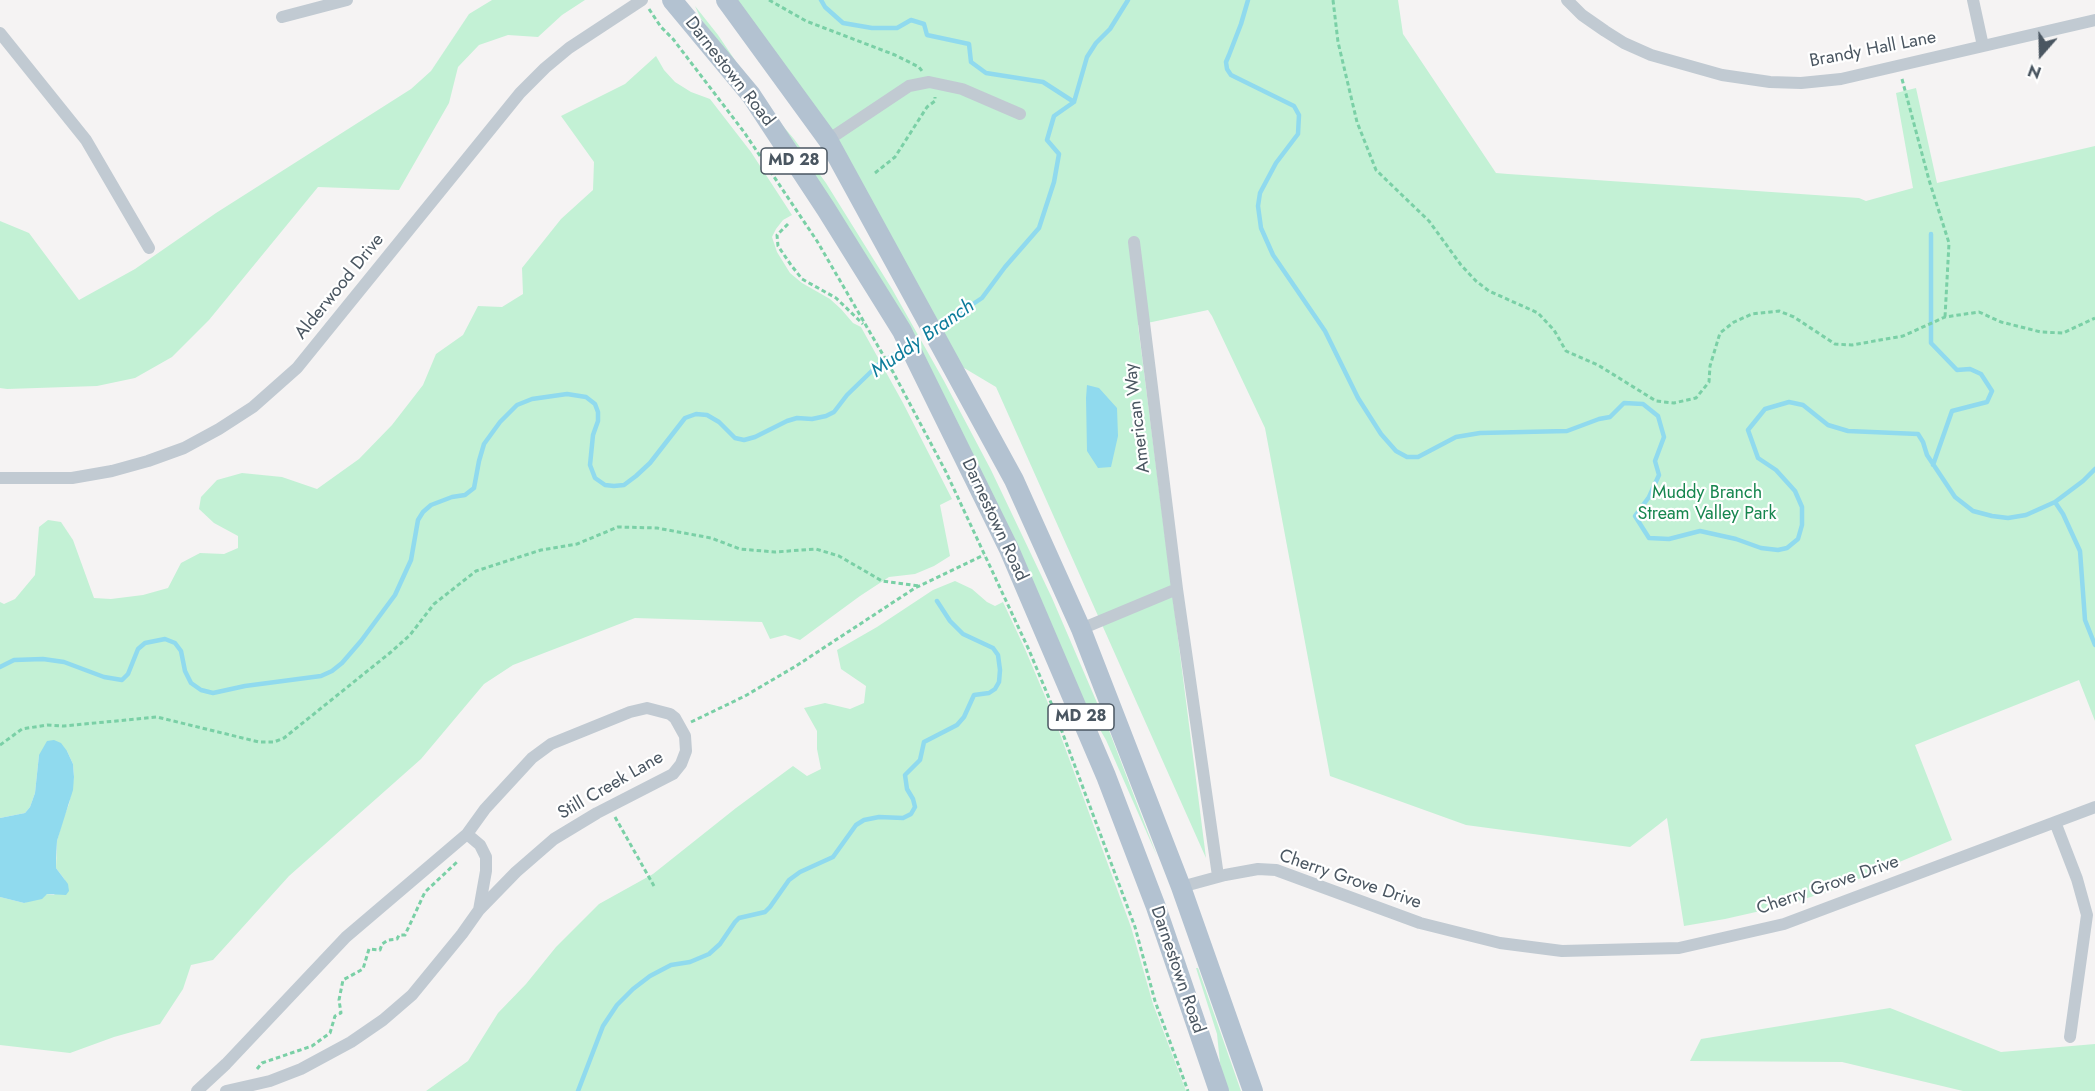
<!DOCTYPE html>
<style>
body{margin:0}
#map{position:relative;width:2095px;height:1091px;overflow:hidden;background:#f5f3f3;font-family:Jost,sans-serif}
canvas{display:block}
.north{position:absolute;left:2011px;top:24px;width:60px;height:60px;-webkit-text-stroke:4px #fff;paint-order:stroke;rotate:200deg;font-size:16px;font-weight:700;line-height:24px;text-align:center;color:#4a5661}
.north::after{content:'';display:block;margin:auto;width:21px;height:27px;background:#4a5661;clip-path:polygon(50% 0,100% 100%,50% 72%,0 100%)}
</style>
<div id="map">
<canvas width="2095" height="1091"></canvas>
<div class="north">N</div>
</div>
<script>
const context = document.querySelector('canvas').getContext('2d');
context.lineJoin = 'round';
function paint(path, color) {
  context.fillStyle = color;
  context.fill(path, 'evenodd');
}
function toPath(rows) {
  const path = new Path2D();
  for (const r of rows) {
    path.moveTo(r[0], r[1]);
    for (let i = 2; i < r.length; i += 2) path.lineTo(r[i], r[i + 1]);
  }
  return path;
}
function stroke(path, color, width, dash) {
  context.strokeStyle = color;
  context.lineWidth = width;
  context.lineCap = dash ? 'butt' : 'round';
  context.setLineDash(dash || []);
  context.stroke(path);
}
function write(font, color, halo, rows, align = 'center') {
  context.font = font + ' Jost,sans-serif';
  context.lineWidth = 4.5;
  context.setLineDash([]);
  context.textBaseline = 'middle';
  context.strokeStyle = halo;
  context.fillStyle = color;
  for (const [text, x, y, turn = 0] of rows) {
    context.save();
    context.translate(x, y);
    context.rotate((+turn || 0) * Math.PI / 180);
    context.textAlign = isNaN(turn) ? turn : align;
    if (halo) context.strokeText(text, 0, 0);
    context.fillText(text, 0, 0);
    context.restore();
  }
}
paint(toPath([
 [492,0,585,0,562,15,538,37,508,35,479,45,458,67,449,103,399,190,318,187,209,320,172,357,135,378,97,386,7,389,0,388,0,221,29,233,79,300,135,269,216,213,411,89,431,71,469,14],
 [726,0,1398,0,1403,34,1496,173,1508,174,1859,198,1866,201,1913,188,1896,93,1916,88,1937,183,2095,146,2095,721,2079,680,1915,745,1952,840,1830,891,1778,907,1725,919,1684,926,1667,818,1630,847,1466,825,1330,776,1265,428,1212,316,1208,310,1138,325,1206,858,996,387,949,359,828,140],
 [695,6,718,35,766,106,794,139,826,183,892,289,944,381,991,470,1052,598,1110,733,1157,856,1106,740,1083,700,961,443,780,136,700,17],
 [656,56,664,70,675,82,691,92,710,99,751,152,792,215,783,220,776,229,772,237,777,252,790,273,802,283,830,299,841,309,853,323,861,327,903,403,952,499,940,505,950,556,934,566,915,574,889,577,860,596,800,640,785,635,770,639,762,622,635,618,513,665,484,684,421,759,289,876,213,960,191,965,183,989,160,1024,114,1037,70,1053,0,1045,0,897,24,903,47,894,54,895,65,880,56,868,57,841,63,819,69,804,74,777,73,764,67,751,39,755,35,793,30,807,25,813,0,818,0,602,4,604,15,599,35,575,39,527,48,520,61,522,73,540,94,598,111,599,143,595,168,588,181,563,200,553,224,554,238,548,238,536,214,523,199,509,201,497,217,480,242,473,282,477,317,489,359,459,392,425,423,385,436,354,463,335,478,306,502,307,523,294,522,268,561,219,593,190,594,162,561,116,625,84],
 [955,581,972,589,987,602,995,606,1003,602,1025,649,1053,715,1131,927,1153,1004,1186,1091,426,1091,468,1061,498,1013,526,984,556,947,599,904,653,874,736,808,793,766,807,776,821,769,817,749,817,731,804,708,825,703,850,709,864,703,866,686,841,669,837,650,877,627,933,590],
 [1196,968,1198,968,1241,1091,1229,1091,1224,1080,1220,1063,1217,1034],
 [1890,1008,2001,1052,2095,1044,2095,1091,1963,1091,1842,1062,1690,1061,1701,1039]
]), '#c3f1d5');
paint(toPath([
 [1087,385,1099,388,1117,408,1118,436,1111,467,1098,468,1087,451,1086,398],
 [54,740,61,743,67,751,73,764,74,777,73,790,57,841,56,858,56,868,68,884,69,891,66,895,47,894,42,899,24,903,0,897,0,818,25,813,30,807,35,793,39,755,47,741]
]), '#90daee');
stroke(toPath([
 [821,0,825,7,843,23,872,28,897,28,911,20,924,24,927,35,969,44,971,62,986,73,1043,82,1074,102],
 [1248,0,1241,24,1229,55,1226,62,1227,69,1231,75,1294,106,1299,115,1298,134,1276,163,1260,193,1258,206,1261,228,1273,255,1325,331,1358,398,1381,434,1396,451,1407,457,1418,457,1456,437,1480,433,1567,431,1599,419,1610,417,1624,403,1643,404,1658,416,1664,437,1655,461,1659,475,1649,497,1635,516,1649,538,1669,539,1700,531,1736,539,1761,548,1778,550,1787,548,1798,539,1802,525,1802,507,1795,491,1776,470,1758,458,1748,430,1765,409,1789,402,1803,405,1828,425,1848,431,1918,434,1923,442,1927,455,1955,497,1973,511,1992,516,2008,518,2026,515,2055,502,2083,481,2095,469],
 [1931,234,1931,343,1957,370,1970,369,1981,374,1992,391,1987,402,1952,411,1933,465],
 [937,328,982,298,1005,267,1039,228,1054,182,1059,154,1047,140,1054,116,1074,102,1087,57,1096,43,1110,29,1128,0],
 [2055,502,2063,514,2080,551,2085,620,2095,645],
 [0,667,14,660,43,659,64,662,104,677,122,680,128,674,138,649,145,643,165,639,175,643,181,651,185,671,191,683,201,690,213,693,245,686,321,676,332,671,342,663,361,641,395,595,411,560,418,520,423,512,431,505,452,497,465,495,474,488,479,461,484,444,500,422,517,405,532,399,567,394,586,397,595,404,598,412,598,421,593,435,590,465,595,478,605,485,614,486,624,485,636,476,650,463,685,418,696,414,707,415,719,422,735,438,744,440,755,437,787,421,797,418,812,419,826,416,834,412,847,395,879,364,905,348],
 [578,1091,603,1026,617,1005,633,989,650,976,671,965,690,962,709,954,720,944,735,922,739,918,765,912,770,907,789,880,800,872,833,857,856,825,864,820,879,817,903,818,911,814,915,807,913,799,907,789,905,775,920,760,924,742,957,725,964,717,974,695,989,693,995,689,999,682,1000,670,998,655,993,648,963,634,950,621,937,601]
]), '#90daee', 4.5);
stroke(toPath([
 [769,0,806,21,895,55,919,67,922,71],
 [1333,0,1338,42,1357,122,1376,170,1429,221,1461,265,1476,281,1489,291,1538,313,1554,330,1566,351,1598,365,1656,401,1674,403,1696,398,1709,382,1710,366,1720,333,1734,322,1752,314,1779,311,1794,317,1835,344,1852,345,1903,336,1945,317,1979,312,2001,322,2041,332,2063,333,2095,318],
 [649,9,661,27,673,39,744,132,817,241,893,372,946,472,1029,650,1054,710,1135,927,1155,1001,1188,1091],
 [1902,79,1929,180,1949,243,1945,317],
 [875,173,895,157,927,107,935,101,935,97],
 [788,224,777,235,778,246,791,265,802,279,836,298,863,324],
 [691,722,745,696,796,666,915,588,984,555],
 [0,745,22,729,47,725,64,726,157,717,259,742,274,742,284,738,391,652,410,635,434,604,476,571,541,550,577,544,618,527,657,528,711,538,740,549,775,552,816,549,839,556,882,581,919,586],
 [615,817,654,886],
 [257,1069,262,1063,312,1046,330,1033,335,1016,341,1013,339,1000,343,980,363,969,369,949,380,950,382,944,388,940,397,939,399,935,405,935,425,892,457,862]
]), '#7ad0a6', 3, [4.5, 3]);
stroke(toPath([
 [1567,0,1582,15,1605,31,1624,43,1651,55,1722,75,1770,82,1801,83,1841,79,2095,20],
 [1973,0,1983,46],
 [282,17,347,0],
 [0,33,86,140,149,248],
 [828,140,909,86,929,82,962,89,1020,114],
 [1134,242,1177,589,1218,876],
 [0,478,72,478,112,471,148,461,184,448,219,429,253,407,297,368,314,347,520,93,545,68,569,48,642,0],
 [1081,629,1177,589],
 [2055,822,2077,879,2087,915,2070,1037],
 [467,834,480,845,486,857,486,871,479,910],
 [1181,887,1225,875,1258,869,1276,870,1420,923,1500,943,1562,951,1679,948,1784,924,2095,807],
 [197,1091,226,1064,346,937,467,834,485,809,532,758,551,744,630,712,647,708,670,714,675,718,685,736,686,751,681,764,673,774,597,813,554,839,516,872,479,910,462,934,412,995,383,1020,351,1042,301,1069,270,1081,226,1091]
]), '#c1cad2', 12);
stroke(toPath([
 [672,0,751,95,826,209,902,331,914,356,1009,549,1106,776,1156,907,1219,1091],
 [726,0,828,140,1014,480,1081,629,1181,887,1253,1091]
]), '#b3c2d1', 20);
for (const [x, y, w] of [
 [794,161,66],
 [1081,717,66]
]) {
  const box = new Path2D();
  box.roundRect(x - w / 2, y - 13, w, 26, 4.5);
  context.fillStyle = '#fff';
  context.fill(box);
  stroke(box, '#4a5661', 1.5);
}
write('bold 16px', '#4a5661', null, [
 ["MD 28",794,161],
 ["MD 28",1081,717]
]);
write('18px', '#4a5661', '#fff', [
 ["Brandy Hall Lane",1873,50,-11],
 ["Darnestown Road",729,72,52],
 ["Alderwood Drive",340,287,-51],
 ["American Way",1138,418,-97],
 ["Darnestown Road",994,520,65],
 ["Still Creek Lane",611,786,-30],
 ["Cherry Grove Drive",1350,880,19],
 ["Cherry Grove Drive",1828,886,-19],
 ["Darnestown Road",1177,970,71]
]);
write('18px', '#17864f', '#fff', [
 ["Muddy Branch",1707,494],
 ["Stream Valley Park",1707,515]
]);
write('italic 20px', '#0c7c9b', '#fff', [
 ["Muddy Branch",923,339,-35]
]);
</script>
